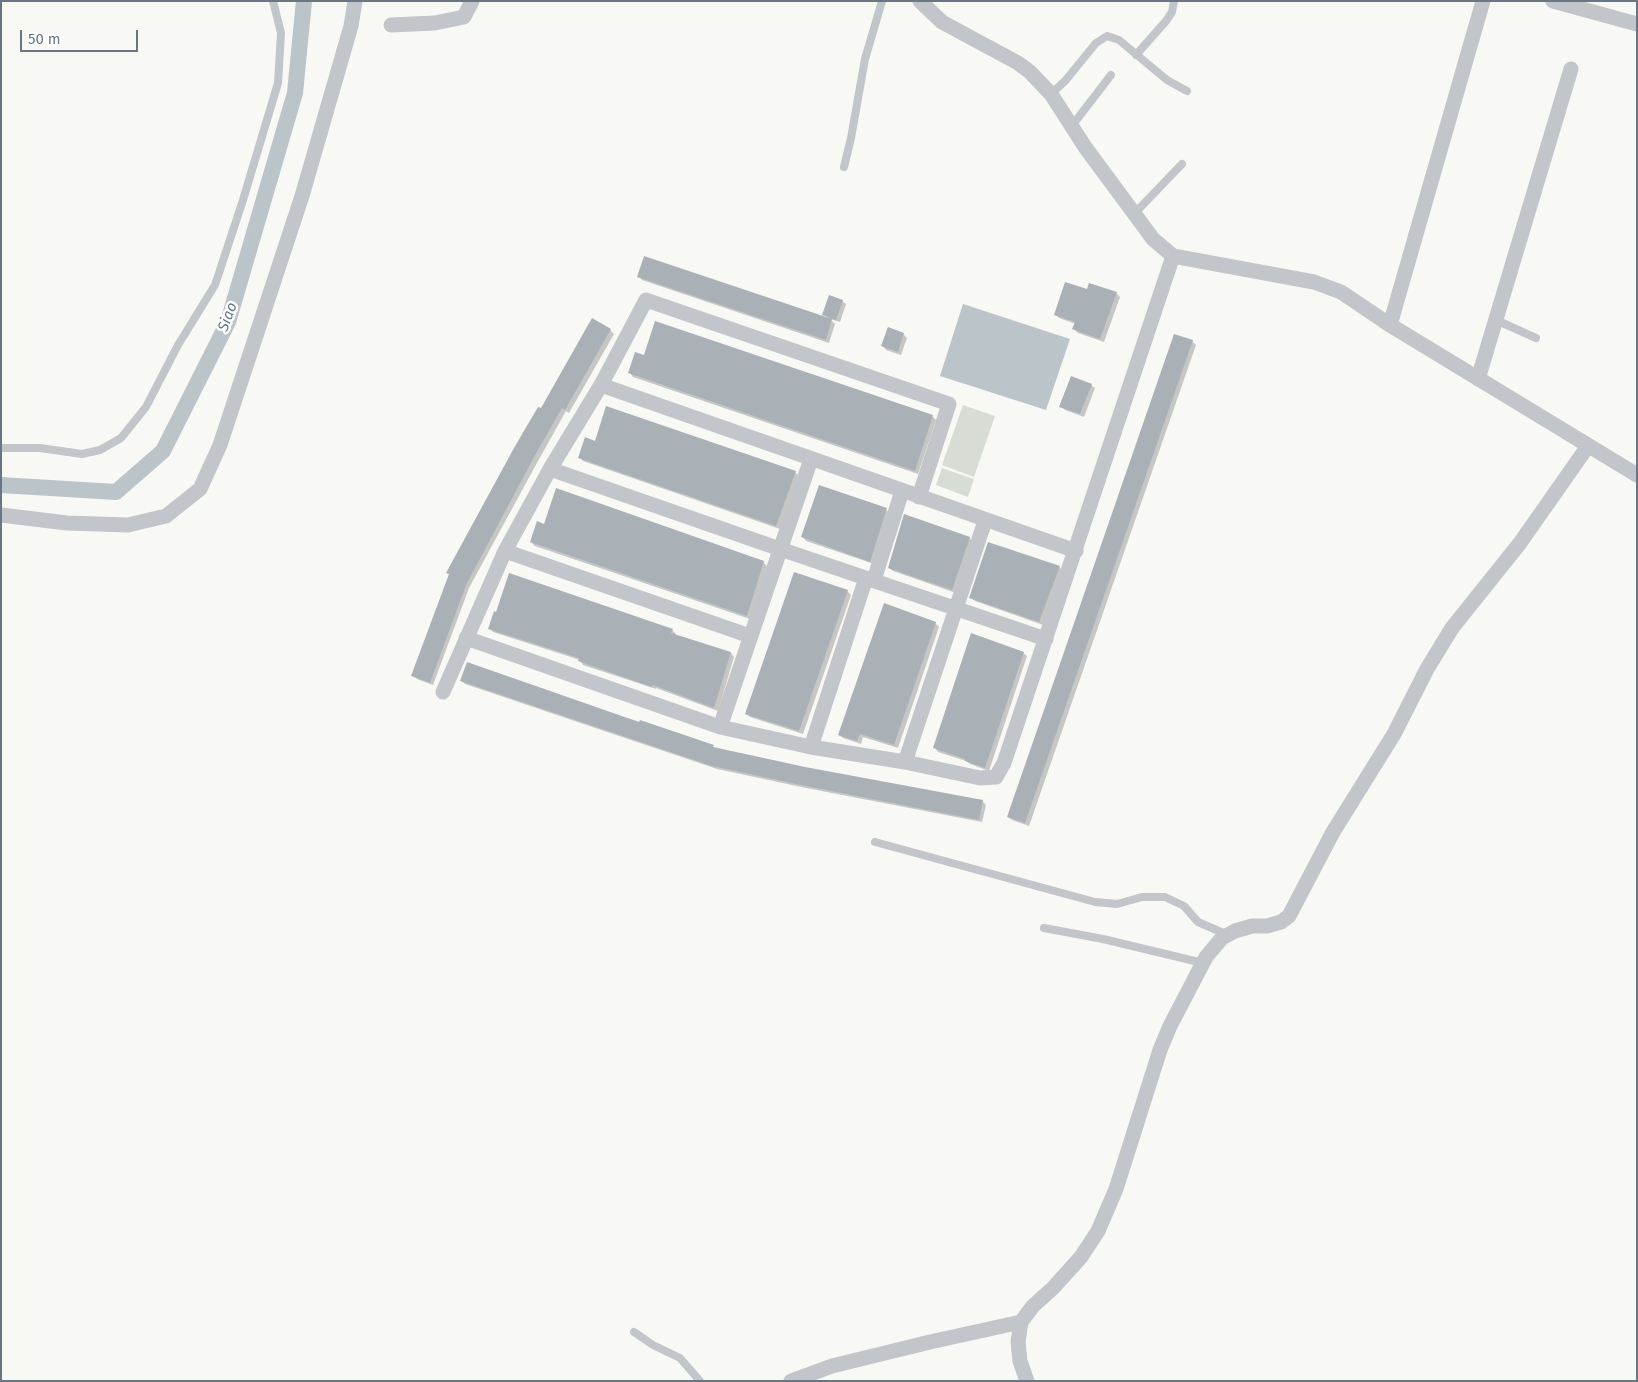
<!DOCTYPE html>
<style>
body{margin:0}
#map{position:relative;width:1638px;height:1382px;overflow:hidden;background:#f8f8f5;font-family:"Fira Sans",sans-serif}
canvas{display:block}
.frame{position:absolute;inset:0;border:2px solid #697785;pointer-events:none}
.scale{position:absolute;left:20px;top:30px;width:118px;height:22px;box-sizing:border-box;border:2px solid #697785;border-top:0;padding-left:6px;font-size:15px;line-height:18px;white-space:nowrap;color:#697785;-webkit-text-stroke:4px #fff;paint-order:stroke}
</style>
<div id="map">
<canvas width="1638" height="1382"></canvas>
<div class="frame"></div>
<div class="scale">50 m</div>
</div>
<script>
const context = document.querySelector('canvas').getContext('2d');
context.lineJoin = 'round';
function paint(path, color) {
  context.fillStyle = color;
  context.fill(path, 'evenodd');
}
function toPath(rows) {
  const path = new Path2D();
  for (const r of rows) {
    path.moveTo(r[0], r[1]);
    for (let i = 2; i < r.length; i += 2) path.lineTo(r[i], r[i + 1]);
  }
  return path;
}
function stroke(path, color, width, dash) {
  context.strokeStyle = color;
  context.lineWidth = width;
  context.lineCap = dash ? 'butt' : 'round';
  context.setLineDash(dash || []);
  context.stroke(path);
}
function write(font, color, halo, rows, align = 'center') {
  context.font = font + ' "Fira Sans",sans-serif';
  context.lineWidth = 5;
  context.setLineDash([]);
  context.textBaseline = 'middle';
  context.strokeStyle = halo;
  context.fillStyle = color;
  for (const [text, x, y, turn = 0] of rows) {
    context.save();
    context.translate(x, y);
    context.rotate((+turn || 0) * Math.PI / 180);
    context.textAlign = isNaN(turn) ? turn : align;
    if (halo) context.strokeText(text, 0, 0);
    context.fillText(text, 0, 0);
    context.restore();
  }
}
paint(toPath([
 [963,405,995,416,974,477,942,465],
 [942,468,974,479,968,497,936,485]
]), '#d7ddd5');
paint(toPath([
 [963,304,1070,339,1046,410,940,376]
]), '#bbc4c9');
paint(toPath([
 [639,276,829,319,824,314,842,301,846,304,840,322,830,319,835,324,829,343,642,280],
 [1088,291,1116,293,1120,297,1104,342,1078,333,1074,329,1076,324,1059,318,1055,314],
 [610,330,614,334,569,413,566,411,538,461,469,588,433,685,417,679,413,675,542,410],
 [903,334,907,338,901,355,886,350,883,346],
 [1192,341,1196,345,1029,826,1012,820,1008,817],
 [630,373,932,416,936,420,918,474,633,377],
 [1091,385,1095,388,1084,417,1065,410,1061,406],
 [596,442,795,472,799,476,780,529,583,461,580,457],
 [886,510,890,513,874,564,806,541,803,537],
 [545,525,763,562,767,566,750,619,535,546,531,542],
 [969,538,973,541,956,593,893,571,889,568],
 [1059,567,1063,571,1043,625,975,601,971,597],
 [847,591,851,595,803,734,750,717,746,714],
 [935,623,939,627,898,748,863,737,861,744,843,738,839,735],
 [489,628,672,630,676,634,675,636,731,653,734,657,718,711,656,688,656,689,583,665,580,660,493,632],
 [1023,653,1027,656,989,771,970,764,966,761,938,752,935,748],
 [462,681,640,724,713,747,716,749,805,768,982,801,986,805,982,822,806,788,717,769,465,684]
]), '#0003');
stroke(toPath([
 [1,485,116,492,163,451,228,322,295,93,304,1]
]), '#bbc4c9', 16);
paint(toPath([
 [644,256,832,319,826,340,637,277],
 [1065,282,1087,289,1089,283,1117,292,1100,339,1072,329,1075,322,1054,315],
 [829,295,843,300,836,320,822,315],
 [592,318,611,329,565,410,562,408,534,457,466,585,430,683,411,676,449,574,446,573,514,448,538,407,541,408],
 [655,321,933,415,915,471,628,373,635,352,644,355],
 [888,327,904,333,898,352,881,346],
 [1174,334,1193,340,1025,823,1007,817],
 [1071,376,1092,384,1080,414,1059,407],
 [606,406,796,471,776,526,578,458,585,437,595,441],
 [819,485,887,508,870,562,801,537],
 [556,488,764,561,747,616,530,542,537,521,544,524],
 [904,514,970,537,952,590,888,568],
 [988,542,1060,566,1039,622,969,598],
 [794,572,848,590,799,731,745,714],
 [509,573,673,629,671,633,731,652,714,708,653,685,652,687,578,661,579,658,488,629,494,611,496,612],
 [884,603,936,622,894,745,860,734,857,741,838,735],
 [971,633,1024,652,985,768,965,761,965,759,933,748],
 [467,662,639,722,640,720,714,745,713,747,805,767,983,800,979,820,801,785,712,766,460,681]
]), '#a9b0b6');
stroke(toPath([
 [1136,55,1166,21,1172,12,1174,1],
 [1051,94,1065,81,1096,43,1107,36,1119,40,1167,80,1187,91],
 [1071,127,1111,75],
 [844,167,851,138,865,59,882,1],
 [1134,214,1182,164],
 [1496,320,1536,338],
 [1,448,40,448,82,454,100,450,121,438,146,407,178,345,215,285,243,200,278,83,281,33,273,1],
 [875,842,1095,902,1117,904,1142,897,1165,897,1184,906,1198,922,1228,935],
 [1044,928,1103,939,1203,963],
 [634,1332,653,1345,680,1358,700,1381]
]), '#c2c5c9', 8);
stroke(toPath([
 [920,1,942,22,1018,63,1030,72,1051,94,1085,147,1153,239,1173,256,1314,282,1341,292,1390,325,1637,475],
 [1553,1,1637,24],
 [391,25,435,23,464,17,472,1],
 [1390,325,1483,1],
 [1478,379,1571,69],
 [601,385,1076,551],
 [550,469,780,549,1046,639],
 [1,515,67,523,128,525,166,516,200,489,220,445,302,196,351,26,355,1],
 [505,551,750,636],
 [874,580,902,491],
 [466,638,720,727,811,747,905,762,980,778,996,777,1004,763,1173,256],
 [443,692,505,551,550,469,601,385,646,300,949,404,919,497],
 [720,727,811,459],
 [811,747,866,578],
 [905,762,985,521],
 [1021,1322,1018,1342,1020,1361,1027,1381],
 [791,1381,832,1366,930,1342,1021,1322,1033,1306,1053,1288,1081,1257,1098,1231,1116,1189,1160,1050,1170,1026,1206,957,1222,938,1235,931,1252,926,1267,926,1281,922,1289,916,1333,832,1394,734,1427,669,1452,628,1520,543,1588,446]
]), '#c2c5c9', 15);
write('italic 15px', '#647780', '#fff', [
 ["Siao",228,317,-69]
]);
</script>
